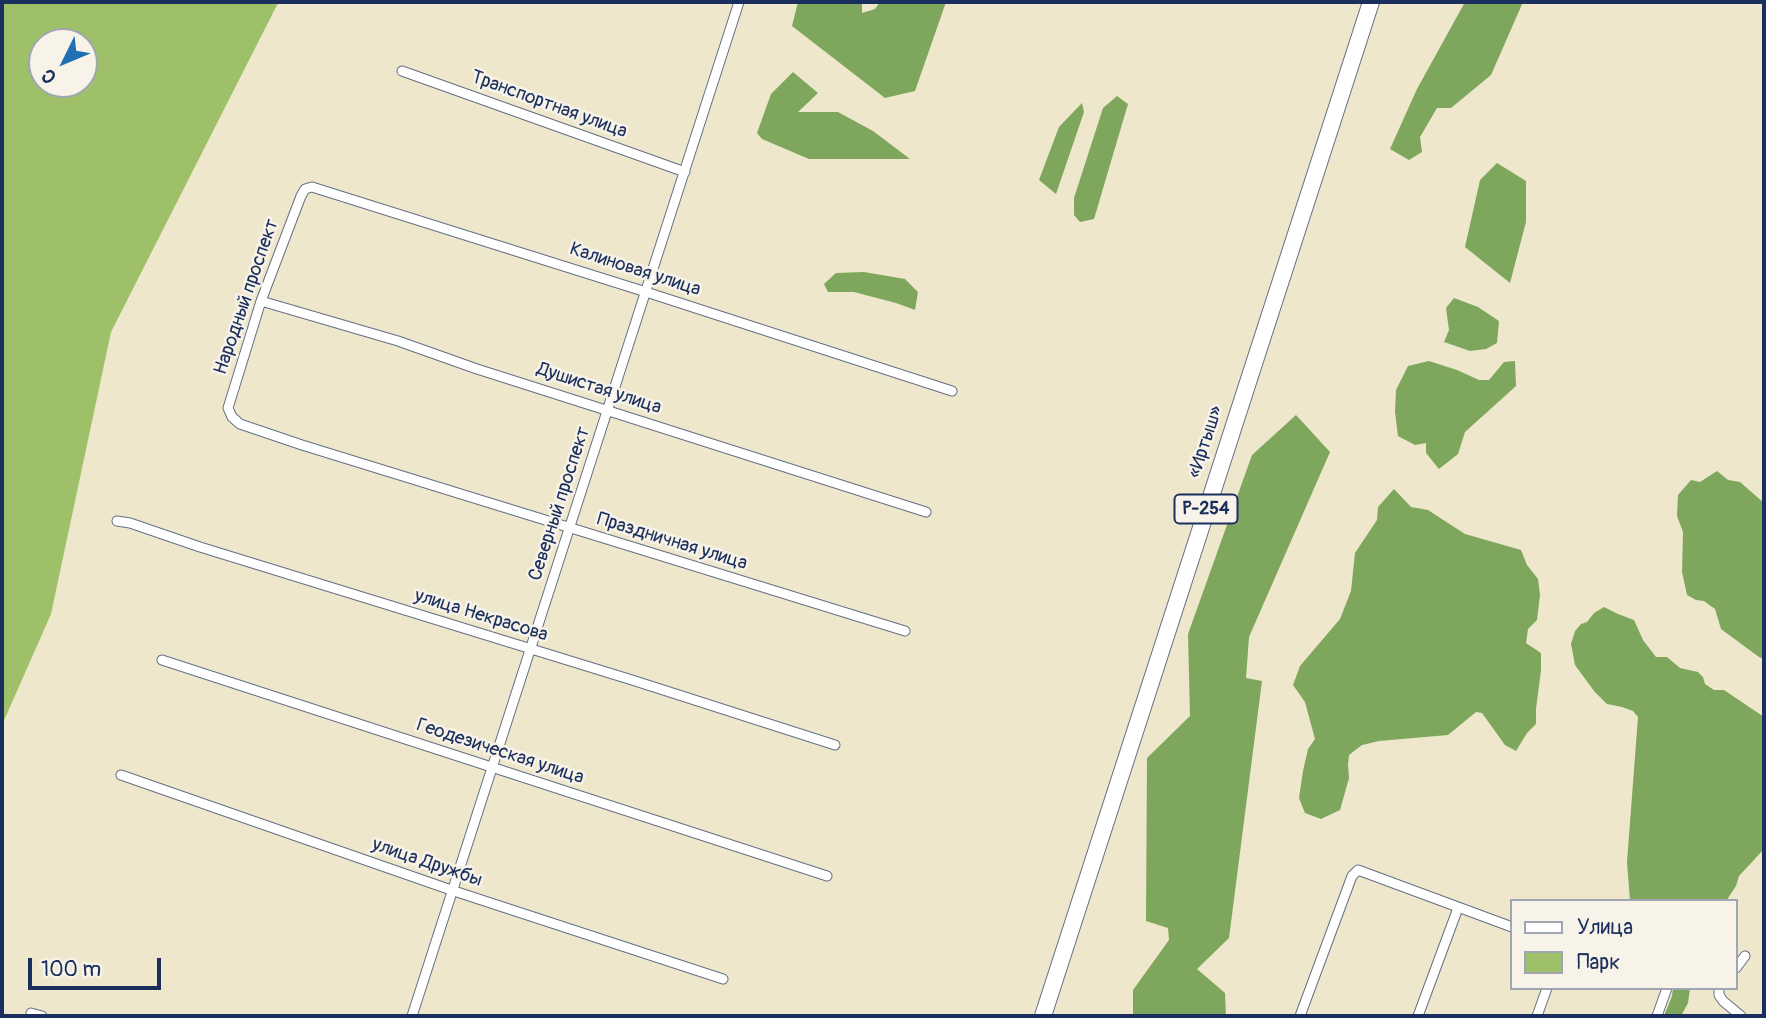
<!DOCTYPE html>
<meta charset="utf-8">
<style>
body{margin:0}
#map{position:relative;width:1766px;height:1018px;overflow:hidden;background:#eee7cb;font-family:Pangolin,sans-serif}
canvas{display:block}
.frame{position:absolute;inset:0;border:4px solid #1b2f5e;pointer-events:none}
.legend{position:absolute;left:1510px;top:899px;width:228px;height:91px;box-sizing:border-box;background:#f7f3e8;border:2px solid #9fa5b1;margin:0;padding:9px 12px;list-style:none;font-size:21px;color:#1b2f5e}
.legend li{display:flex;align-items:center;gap:14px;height:35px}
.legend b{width:35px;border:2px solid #9fa5b1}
.north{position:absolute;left:28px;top:28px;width:70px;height:70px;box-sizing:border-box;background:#f7f3e8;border:2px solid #9fa5b1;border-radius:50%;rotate:227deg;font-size:19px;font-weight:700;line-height:28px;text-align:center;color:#1b2f5e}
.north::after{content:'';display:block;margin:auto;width:24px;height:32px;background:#1f6fb2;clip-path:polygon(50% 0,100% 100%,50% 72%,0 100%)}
.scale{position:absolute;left:28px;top:958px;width:133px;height:32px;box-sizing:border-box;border:4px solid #1b2f5e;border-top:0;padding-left:9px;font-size:21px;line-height:24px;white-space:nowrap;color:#1b2f5e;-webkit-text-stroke:5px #f7f3e8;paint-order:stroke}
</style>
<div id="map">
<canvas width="1766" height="1018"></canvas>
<div class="frame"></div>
<ul class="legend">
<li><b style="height:9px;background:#fff"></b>Улица</li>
<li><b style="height:19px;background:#9ec069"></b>Парк</li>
</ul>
<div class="north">С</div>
<div class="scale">100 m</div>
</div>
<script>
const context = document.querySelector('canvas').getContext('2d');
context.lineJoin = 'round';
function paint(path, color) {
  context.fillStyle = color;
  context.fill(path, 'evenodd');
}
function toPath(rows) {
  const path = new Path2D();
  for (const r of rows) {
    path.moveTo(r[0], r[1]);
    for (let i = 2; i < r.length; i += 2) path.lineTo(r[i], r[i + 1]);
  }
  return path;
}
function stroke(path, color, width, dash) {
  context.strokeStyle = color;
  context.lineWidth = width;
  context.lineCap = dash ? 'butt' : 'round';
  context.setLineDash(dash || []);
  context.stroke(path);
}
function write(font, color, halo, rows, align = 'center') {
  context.font = font + ' Pangolin,sans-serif';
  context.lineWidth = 5;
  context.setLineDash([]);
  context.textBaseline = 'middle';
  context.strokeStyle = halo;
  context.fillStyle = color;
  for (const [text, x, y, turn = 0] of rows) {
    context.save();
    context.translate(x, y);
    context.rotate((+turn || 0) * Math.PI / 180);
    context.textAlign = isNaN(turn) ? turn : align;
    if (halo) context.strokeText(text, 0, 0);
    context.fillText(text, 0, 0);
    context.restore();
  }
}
paint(toPath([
 [2,2,281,2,277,5,111,332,51,614,2,725],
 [42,42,84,42,84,84,42,84]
]), '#9ec069');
paint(toPath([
 [798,2,862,2,862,13,875,9,880,2,946,2,915,91,885,98,792,26],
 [1465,2,1523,2,1491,75,1451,108,1437,108,1420,137,1422,152,1409,160,1390,149,1417,89],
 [793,72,818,93,798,112,838,112,873,131,910,159,809,159,762,139,757,133,771,94],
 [1117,96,1128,104,1094,219,1080,222,1074,215,1074,198,1103,108],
 [1082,103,1084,112,1056,194,1039,180,1059,127],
 [1497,163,1526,181,1526,222,1510,283,1465,247,1480,180],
 [864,272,905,279,918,292,915,310,896,303,854,292,828,292,824,284,836,273],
 [1454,298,1478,307,1499,321,1497,343,1486,349,1470,351,1444,342,1449,330,1446,308],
 [1429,361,1457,370,1479,380,1489,380,1504,362,1515,361,1516,386,1465,432,1458,454,1439,469,1426,453,1426,443,1415,445,1398,436,1395,412,1396,390,1408,366],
 [1296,415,1330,452,1249,637,1246,678,1262,681,1229,938,1197,969,1225,993,1226,1016,1133,1016,1133,990,1169,940,1168,928,1146,921,1147,758,1190,716,1188,634,1252,455],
 [1717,471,1728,480,1740,482,1764,503,1764,659,1759,657,1721,629,1715,609,1704,601,1696,600,1687,595,1682,572,1683,532,1677,516,1678,495,1691,480,1700,482],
 [1394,489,1411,507,1428,510,1465,534,1521,550,1527,565,1538,579,1540,595,1537,620,1528,629,1526,643,1541,653,1541,670,1536,709,1536,724,1527,733,1516,751,1505,745,1482,713,1476,712,1448,735,1379,741,1362,745,1349,755,1348,765,1349,778,1340,810,1321,819,1305,813,1299,798,1303,771,1308,749,1315,739,1305,702,1293,685,1300,666,1340,619,1351,591,1355,553,1377,520,1378,507],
 [1604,607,1618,614,1634,620,1643,640,1656,657,1667,657,1680,668,1698,672,1703,677,1705,684,1714,690,1724,690,1764,717,1764,849,1739,876,1736,886,1726,901,1630,901,1627,862,1638,717,1633,711,1622,707,1607,704,1594,691,1575,665,1571,644,1575,631,1581,624,1587,622,1594,613],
 [1673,988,1690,988,1688,1003,1681,1016,1664,1016,1672,996]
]), '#7ea65d');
const street = toPath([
 [402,71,685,172],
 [261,301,398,341,477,369,926,512],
 [117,521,130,523,200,547,632,680,835,745],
 [905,631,302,445,240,424,232,417,228,408,261,301,301,196,305,189,312,187,646,292,952,391],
 [162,660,827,876],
 [121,775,454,891,723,979],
 [1736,968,1745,956],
 [1719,988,1719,995,1723,1001,1741,1016],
 [31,1013,42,1016],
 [412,1016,739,2],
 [1300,1016,1352,876,1358,870,1512,927],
 [1418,1016,1458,908],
 [1537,1016,1547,988],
 [1657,1016,1667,988]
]);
const highway = toPath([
 [1043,1016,1371,2]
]);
stroke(street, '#656f84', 11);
stroke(highway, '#656f84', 18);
stroke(street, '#fff', 9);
stroke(highway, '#fff', 16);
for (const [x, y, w] of [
 [1206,509,63]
]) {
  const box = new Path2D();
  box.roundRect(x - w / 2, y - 14.5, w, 29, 5);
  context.fillStyle = '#f7f3e8';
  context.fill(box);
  stroke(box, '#1b2f5e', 2);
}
write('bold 18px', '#1b2f5e', null, [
 ["Р-254",1206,509]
]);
write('19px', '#1b2f5e', '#f7f3e8', [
 ["Транспортная улица",549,105,20],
 ["Калиновая улица",635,270,18],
 ["Народный проспект",247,297,-71],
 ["Душистая улица",599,389,18],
 ["«Иртыш»",1206,442,-72],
 ["Северный проспект",560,504,-72],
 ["Праздничная улица",672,542,17],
 ["улица Некрасова",481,616,17],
 ["Геодезическая улица",500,752,18],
 ["улица Дружбы",427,863,19]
]);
</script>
